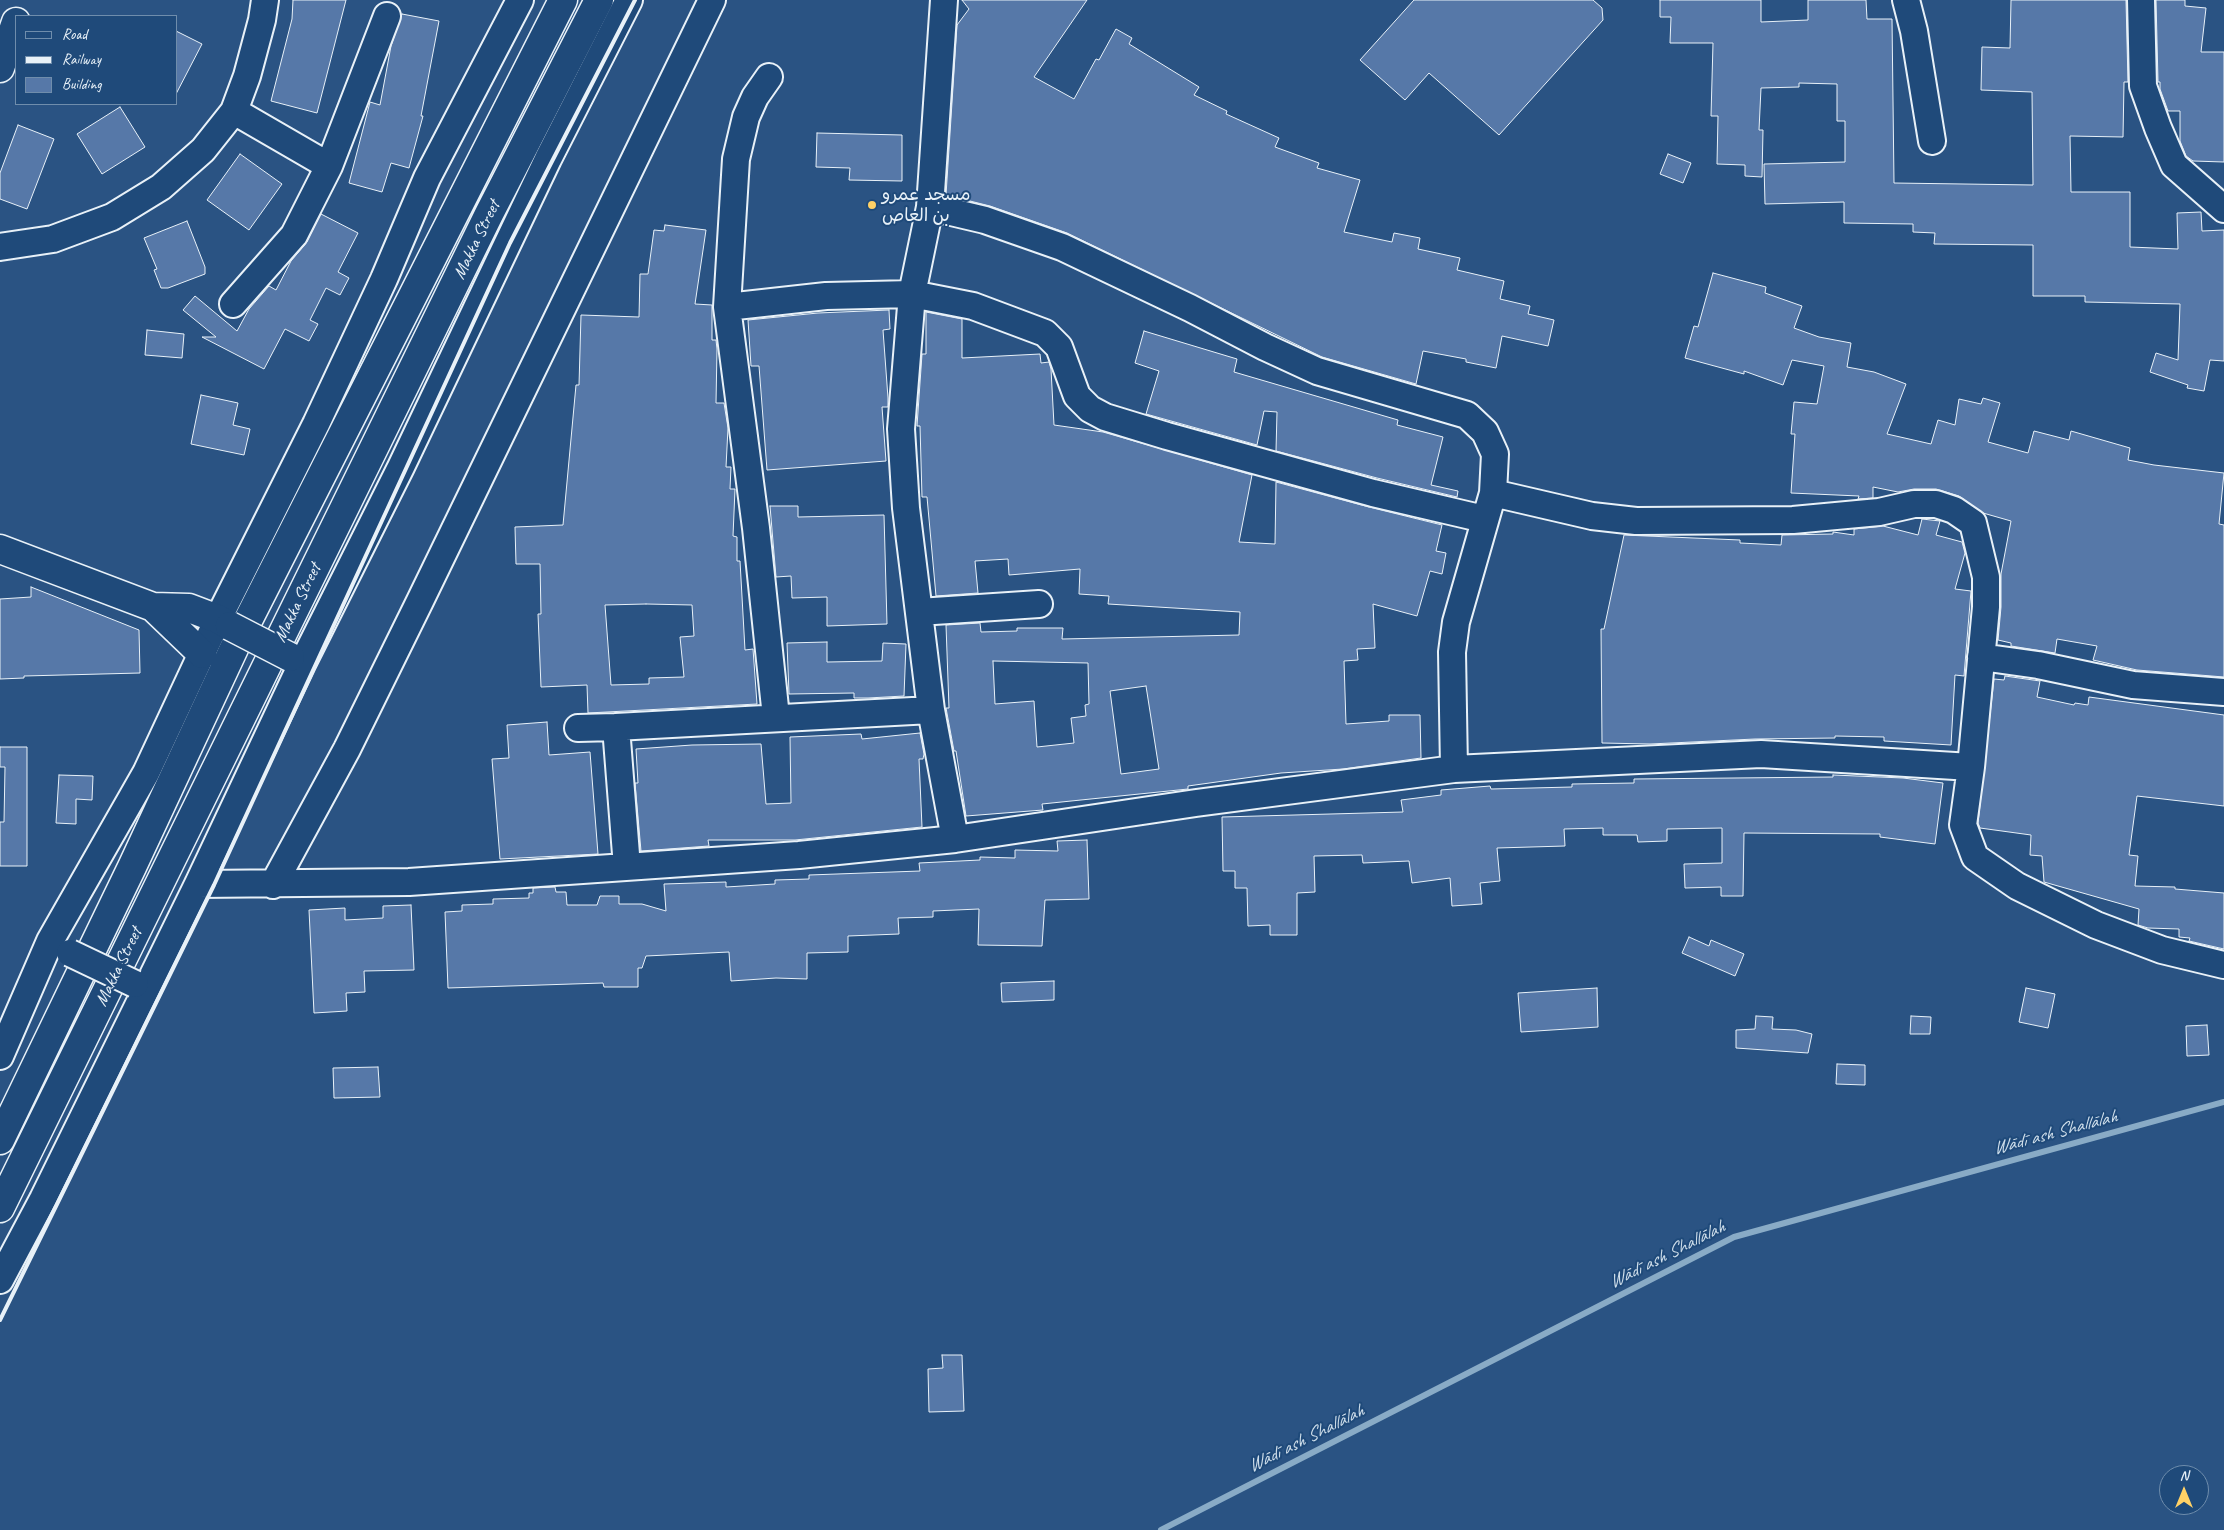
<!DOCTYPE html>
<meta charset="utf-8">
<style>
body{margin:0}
#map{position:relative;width:2224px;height:1530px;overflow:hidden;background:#2a5383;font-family:Caveat,sans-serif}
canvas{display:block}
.legend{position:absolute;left:15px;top:15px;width:162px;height:90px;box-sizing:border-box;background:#1f4a7a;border:1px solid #6f8dac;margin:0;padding:6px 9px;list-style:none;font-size:15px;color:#e8f1f8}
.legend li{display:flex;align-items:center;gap:10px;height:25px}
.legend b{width:25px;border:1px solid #6f8dac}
.north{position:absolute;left:2159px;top:1465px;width:50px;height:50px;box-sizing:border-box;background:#1f4a7a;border:1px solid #6f8dac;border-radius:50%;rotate:0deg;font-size:14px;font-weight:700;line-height:20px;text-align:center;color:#e8f1f8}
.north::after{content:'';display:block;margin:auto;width:18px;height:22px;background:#ffd166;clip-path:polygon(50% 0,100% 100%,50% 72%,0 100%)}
</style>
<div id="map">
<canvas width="2224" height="1530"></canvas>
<ul class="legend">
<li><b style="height:6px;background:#1f4a7a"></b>Road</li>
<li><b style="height:6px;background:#e8f1f8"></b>Railway</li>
<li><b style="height:14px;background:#5678a8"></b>Building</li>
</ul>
<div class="north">N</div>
</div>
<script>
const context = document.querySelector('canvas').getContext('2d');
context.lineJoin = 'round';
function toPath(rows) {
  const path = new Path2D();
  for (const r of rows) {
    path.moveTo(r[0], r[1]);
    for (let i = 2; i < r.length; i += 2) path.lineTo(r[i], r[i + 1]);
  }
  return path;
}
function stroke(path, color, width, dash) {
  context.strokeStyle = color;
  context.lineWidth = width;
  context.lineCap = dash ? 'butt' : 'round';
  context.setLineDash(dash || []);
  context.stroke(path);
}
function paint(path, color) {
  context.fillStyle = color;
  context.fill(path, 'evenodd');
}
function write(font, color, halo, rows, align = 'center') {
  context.font = font + ' Caveat,"Playpen Sans Arabic",sans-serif';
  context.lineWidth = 4;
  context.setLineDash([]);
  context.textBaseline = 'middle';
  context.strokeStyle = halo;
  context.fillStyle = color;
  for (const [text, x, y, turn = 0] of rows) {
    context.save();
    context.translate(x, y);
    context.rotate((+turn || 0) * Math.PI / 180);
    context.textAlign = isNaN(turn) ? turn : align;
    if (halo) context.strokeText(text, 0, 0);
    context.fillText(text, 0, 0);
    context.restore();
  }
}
stroke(toPath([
 [1161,1530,1734,1237,2224,1102]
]), '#89abc6', 6);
const building = toPath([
 [293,0,346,0,317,113,271,101,292,19,293,0],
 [962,0,1087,0,1034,77,1074,99,1096,59,1099,60,1116,29,1132,38,1129,44,1199,87,1194,95,1227,111,1226,114,1279,138,1275,147,1319,163,1317,168,1360,180,1344,232,1392,242,1394,233,1420,238,1418,249,1460,258,1457,270,1504,281,1500,299,1530,306,1528,314,1554,320,1548,346,1502,336,1496,368,1466,362,1466,359,1423,351,1416,384,1322,357,1067,233,990,206,946,195,957,25,969,9,962,0],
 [1414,0,1593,0,1602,8,1603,20,1499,135,1429,73,1405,100,1360,60,1414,0],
 [1660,0,1761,0,1761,22,1808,20,1808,0,1866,0,1867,19,1892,19,1894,183,2033,185,2032,92,1981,90,1982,47,2010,48,2011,0,2126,0,2128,82,2124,82,2123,137,2070,136,2071,192,2130,192,2130,247,2178,249,2177,213,2201,212,2202,231,2224,230,2224,361,2210,360,2204,391,2187,388,2188,385,2150,372,2156,353,2178,360,2180,304,2085,302,2085,296,2033,296,2033,245,1934,244,1935,233,1913,232,1913,224,1844,223,1844,202,1765,204,1764,164,1845,162,1845,121,1837,121,1837,84,1799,83,1799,87,1761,88,1759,130,1763,130,1762,177,1745,176,1745,165,1717,164,1718,116,1711,116,1713,43,1670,43,1671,17,1660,17,1660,0],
 [2156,0,2185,0,2185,6,2206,8,2201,52,2224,52,2224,162,2193,161,2186,156,2180,141,2180,111,2168,111,2160,89,2160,82,2158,82,2156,0],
 [402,14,439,21,421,116,423,116,409,168,391,163,382,192,349,183,370,102,380,105,391,46,402,14],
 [176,31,202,44,176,94,176,31],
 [120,107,145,147,102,174,77,134,120,107],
 [18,125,54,139,27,209,0,199,0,173,18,125],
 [817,133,902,135,902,181,849,180,850,168,816,167,817,133],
 [240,154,282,184,249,230,207,200,240,154],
 [1668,154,1691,163,1683,183,1660,174,1668,154],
 [321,214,358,233,338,272,349,278,340,295,326,288,310,320,318,324,309,341,285,329,264,369,202,337,216,337,183,310,195,296,237,331,249,309,269,286,276,290,291,261,307,242,321,214],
 [187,221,205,267,205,274,168,288,161,288,154,270,157,269,144,238,187,221],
 [665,225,706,230,695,304,712,305,712,340,716,340,717,349,716,403,724,403,728,428,726,467,731,467,730,489,735,489,733,536,737,537,737,561,740,561,745,650,753,649,757,704,588,713,587,685,541,687,538,614,541,614,540,564,516,564,515,527,563,525,576,385,579,385,581,315,639,317,640,274,648,274,654,230,664,231,665,225],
 [646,604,692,605,694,636,680,637,684,677,649,678,649,684,611,685,605,605,646,604],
 [1713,273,1766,287,1765,293,1802,306,1794,328,1819,337,1851,343,1847,367,1874,372,1906,384,1887,434,1931,444,1938,420,1955,425,1959,399,1981,404,1983,398,2000,403,1988,442,2028,453,2034,431,2069,440,2071,431,2130,448,2128,460,2154,465,2224,473,2219,524,2224,525,2224,677,2137,670,2093,660,2097,646,2057,639,2055,653,2011,646,2011,643,1998,640,2001,607,2001,574,2011,521,1983,513,1959,496,1936,489,1914,489,1898,492,1873,487,1873,498,1858,499,1859,496,1791,493,1795,434,1791,434,1794,402,1817,404,1824,366,1792,360,1783,385,1744,371,1744,374,1685,358,1694,326,1698,327,1713,273],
 [889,310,890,329,883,330,888,398,888,407,882,407,886,461,767,470,759,366,751,366,748,320,818,313,889,310],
 [926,312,962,319,962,358,1040,354,1041,363,1049,362,1051,369,1054,425,1103,432,1252,475,1239,542,1275,544,1276,482,1369,507,1442,525,1436,551,1446,553,1442,574,1430,571,1417,616,1373,604,1375,648,1357,649,1358,660,1344,661,1346,724,1389,721,1389,715,1420,715,1421,758,1343,769,1281,773,1188,786,1188,789,1042,804,1043,810,966,816,956,751,954,751,946,708,949,708,946,625,980,623,981,632,1017,631,1017,628,1063,628,1062,639,1239,635,1240,612,1108,604,1109,596,1079,594,1080,569,1009,575,1008,559,975,561,978,593,936,596,927,497,922,497,920,426,917,426,922,354,926,354,926,312],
 [993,661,1088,663,1089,704,1085,705,1086,716,1071,718,1074,743,1037,747,1034,701,995,704,993,661],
 [1146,686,1159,769,1121,774,1110,691,1146,686],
 [147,330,184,334,182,358,145,355,147,330],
 [1144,331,1237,359,1234,372,1398,420,1397,425,1443,437,1431,485,1458,491,1457,497,1377,478,1276,451,1277,412,1264,411,1257,445,1146,414,1159,371,1135,363,1144,331],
 [201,395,238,403,233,425,250,429,244,455,191,444,201,395],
 [770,506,798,506,798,517,884,515,887,624,827,626,827,597,792,598,791,576,776,577,770,506],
 [1922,519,1940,521,1936,535,1962,542,1965,553,1955,589,1971,591,1964,676,1955,675,1951,745,1884,741,1884,737,1835,736,1835,738,1755,739,1650,744,1602,743,1601,629,1604,629,1624,535,1740,540,1740,543,1781,545,1782,535,1833,534,1833,532,1854,535,1854,529,1883,526,1918,535,1922,519],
 [31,587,139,630,140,673,24,676,24,678,0,679,0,599,31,597,31,587],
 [827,642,827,662,882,661,883,643,906,644,904,696,868,698,854,698,854,693,789,694,787,643,827,642],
 [2005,676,2040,681,2037,697,2074,705,2075,703,2088,705,2089,697,2224,715,2224,806,2137,796,2129,855,2138,856,2135,886,2175,887,2175,889,2224,893,2224,949,2189,941,2190,938,2179,937,2179,929,2148,928,2138,925,2139,909,2044,882,2042,856,2030,855,2031,835,1980,828,1978,823,1994,679,2004,680,2005,676],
 [547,722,549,755,590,752,598,854,500,859,492,759,509,758,507,725,547,722],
 [920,733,924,754,923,759,919,759,922,827,795,840,708,840,709,846,641,851,635,783,638,783,636,749,692,745,761,744,766,804,791,803,790,737,861,734,862,739,920,733],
 [0,747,27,747,27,866,0,866,0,822,4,822,5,767,0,767,0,747],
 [59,775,93,776,92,800,76,799,76,824,56,823,59,775],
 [1833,775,1903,778,1943,783,1935,844,1880,837,1880,834,1744,833,1743,896,1721,896,1721,887,1685,888,1684,864,1722,863,1722,828,1667,829,1667,841,1638,842,1637,835,1603,835,1603,828,1564,829,1565,846,1497,848,1500,881,1480,883,1482,904,1452,906,1450,878,1412,883,1409,861,1363,863,1362,855,1314,856,1315,892,1297,893,1297,935,1270,935,1270,925,1248,926,1247,888,1235,888,1235,871,1223,871,1222,817,1403,812,1401,800,1441,795,1441,790,1490,786,1491,789,1572,787,1572,784,1634,783,1634,779,1833,777,1833,775],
 [1087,840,1089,899,1045,900,1042,946,978,945,979,909,933,911,933,917,898,918,899,934,848,936,848,952,807,953,807,979,776,978,731,981,729,952,646,956,642,968,638,968,638,987,604,987,603,983,448,988,445,912,462,911,462,905,493,904,493,899,529,898,529,893,533,893,533,888,555,887,556,892,566,892,567,905,597,905,600,896,619,896,619,904,642,904,666,911,664,884,726,882,726,887,775,884,775,880,809,879,809,875,920,871,919,863,980,860,980,857,1015,858,1015,850,1058,851,1057,841,1087,840],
 [411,905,414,970,364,971,365,992,346,993,347,1011,314,1013,309,910,345,908,345,920,383,918,383,906,411,905],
 [1689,937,1709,946,1711,940,1744,954,1735,976,1682,953,1689,937],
 [1054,981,1054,1000,1002,1002,1001,983,1054,981],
 [1597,988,1598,1027,1521,1032,1518,993,1597,988],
 [2026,988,2055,994,2048,1028,2019,1022,2026,988],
 [1756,1016,1773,1017,1772,1029,1796,1030,1812,1034,1808,1053,1736,1048,1736,1030,1755,1029,1756,1016],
 [1911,1016,1931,1017,1930,1034,1910,1034,1911,1016],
 [2207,1025,2209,1055,2187,1056,2186,1026,2207,1025],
 [1837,1064,1865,1065,1865,1085,1836,1084,1837,1064],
 [378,1067,380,1097,334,1098,333,1068,378,1067],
 [942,1355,962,1355,964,1411,929,1412,928,1369,943,1368,942,1355]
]);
paint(building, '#5678a8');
stroke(building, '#e8f1f8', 1);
const minor = toPath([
 [944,0,930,207,912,294,901,429,906,508,931,710,955,839],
 [1906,0,1914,31,1932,141],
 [2141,0,2143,86,2158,128,2174,165,2224,209],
 [769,77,755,97,746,117,736,159,727,307,756,528,776,717],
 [234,111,329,166],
 [930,207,985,220,1062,247,1190,308,1265,347,1317,371,1467,415,1485,432,1495,454,1493,493,1456,622,1452,652,1454,769],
 [0,247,53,239,112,217,161,187,203,150,234,111,247,76,262,20,265,0],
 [233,304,294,235,329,166,387,16],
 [727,307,826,296,912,294,973,306,1045,333,1059,347,1077,396,1090,409,1105,417,1167,436,1373,493,1484,519],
 [1493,493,1592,516,1636,521,1793,520,1879,512,1914,504,1936,504,1954,510,1973,523,1986,577,1986,607,1971,767,1963,825,1975,857,2017,886,2096,925,2162,950,2224,965],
 [919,612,1039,604],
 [1981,657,2038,665,2133,685,2224,692],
 [578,728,616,727],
 [627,867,616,727,931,710],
 [198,884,409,882,799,855,955,839,1196,803,1454,769,1761,754,1971,767],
 [273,885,347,749,420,601,712,0],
 [0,1056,50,941,146,773,218,619,316,424,384,279,427,178,520,0],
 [0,1280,43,1199,198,884,302,664,401,467,548,159,629,0]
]);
const major = toPath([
 [0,68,16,22],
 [0,549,153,607,189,608,218,619,230,626],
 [153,607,202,654],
 [0,1140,132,867,236,644,563,0],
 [0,1208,489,214,599,0]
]);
stroke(minor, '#e8f1f8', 30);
stroke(major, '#e8f1f8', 31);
stroke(minor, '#1f4a7a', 26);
stroke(major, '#1f4a7a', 28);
stroke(toPath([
 [0,1320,214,885,510,243,635,0]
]), '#e8f1f8', 4);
const minorBridge = toPath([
 [70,953,135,984]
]);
const majorBridge = toPath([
 [230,626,290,657]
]);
stroke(minorBridge, '#e8f1f8', 30, []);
stroke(majorBridge, '#e8f1f8', 31, []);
stroke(minorBridge, '#1f4a7a', 26);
stroke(majorBridge, '#1f4a7a', 28);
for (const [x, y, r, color] of [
 [872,205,5,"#ffd166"]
]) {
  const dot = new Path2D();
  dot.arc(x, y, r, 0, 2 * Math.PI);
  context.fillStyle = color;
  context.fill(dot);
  stroke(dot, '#1f4a7a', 2);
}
write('18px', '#e8f1f8', '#1f4a7a', [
 ["مسجد عمرو",882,195],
 ["بن العاص",882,216]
], 'left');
write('18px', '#e8f1f8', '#1f4a7a', [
 ["Makka Street",477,240,-64],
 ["Makka Street",298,603,-64],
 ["Makka Street",119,967,-64]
]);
write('italic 19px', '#d0dfeb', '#1f4a7a', [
 ["Wādī ash Shallālah",2055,1133,-15],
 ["Wādī ash Shallālah",1667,1255,-27],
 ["Wādī ash Shallālah",1306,1439,-27]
]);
</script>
